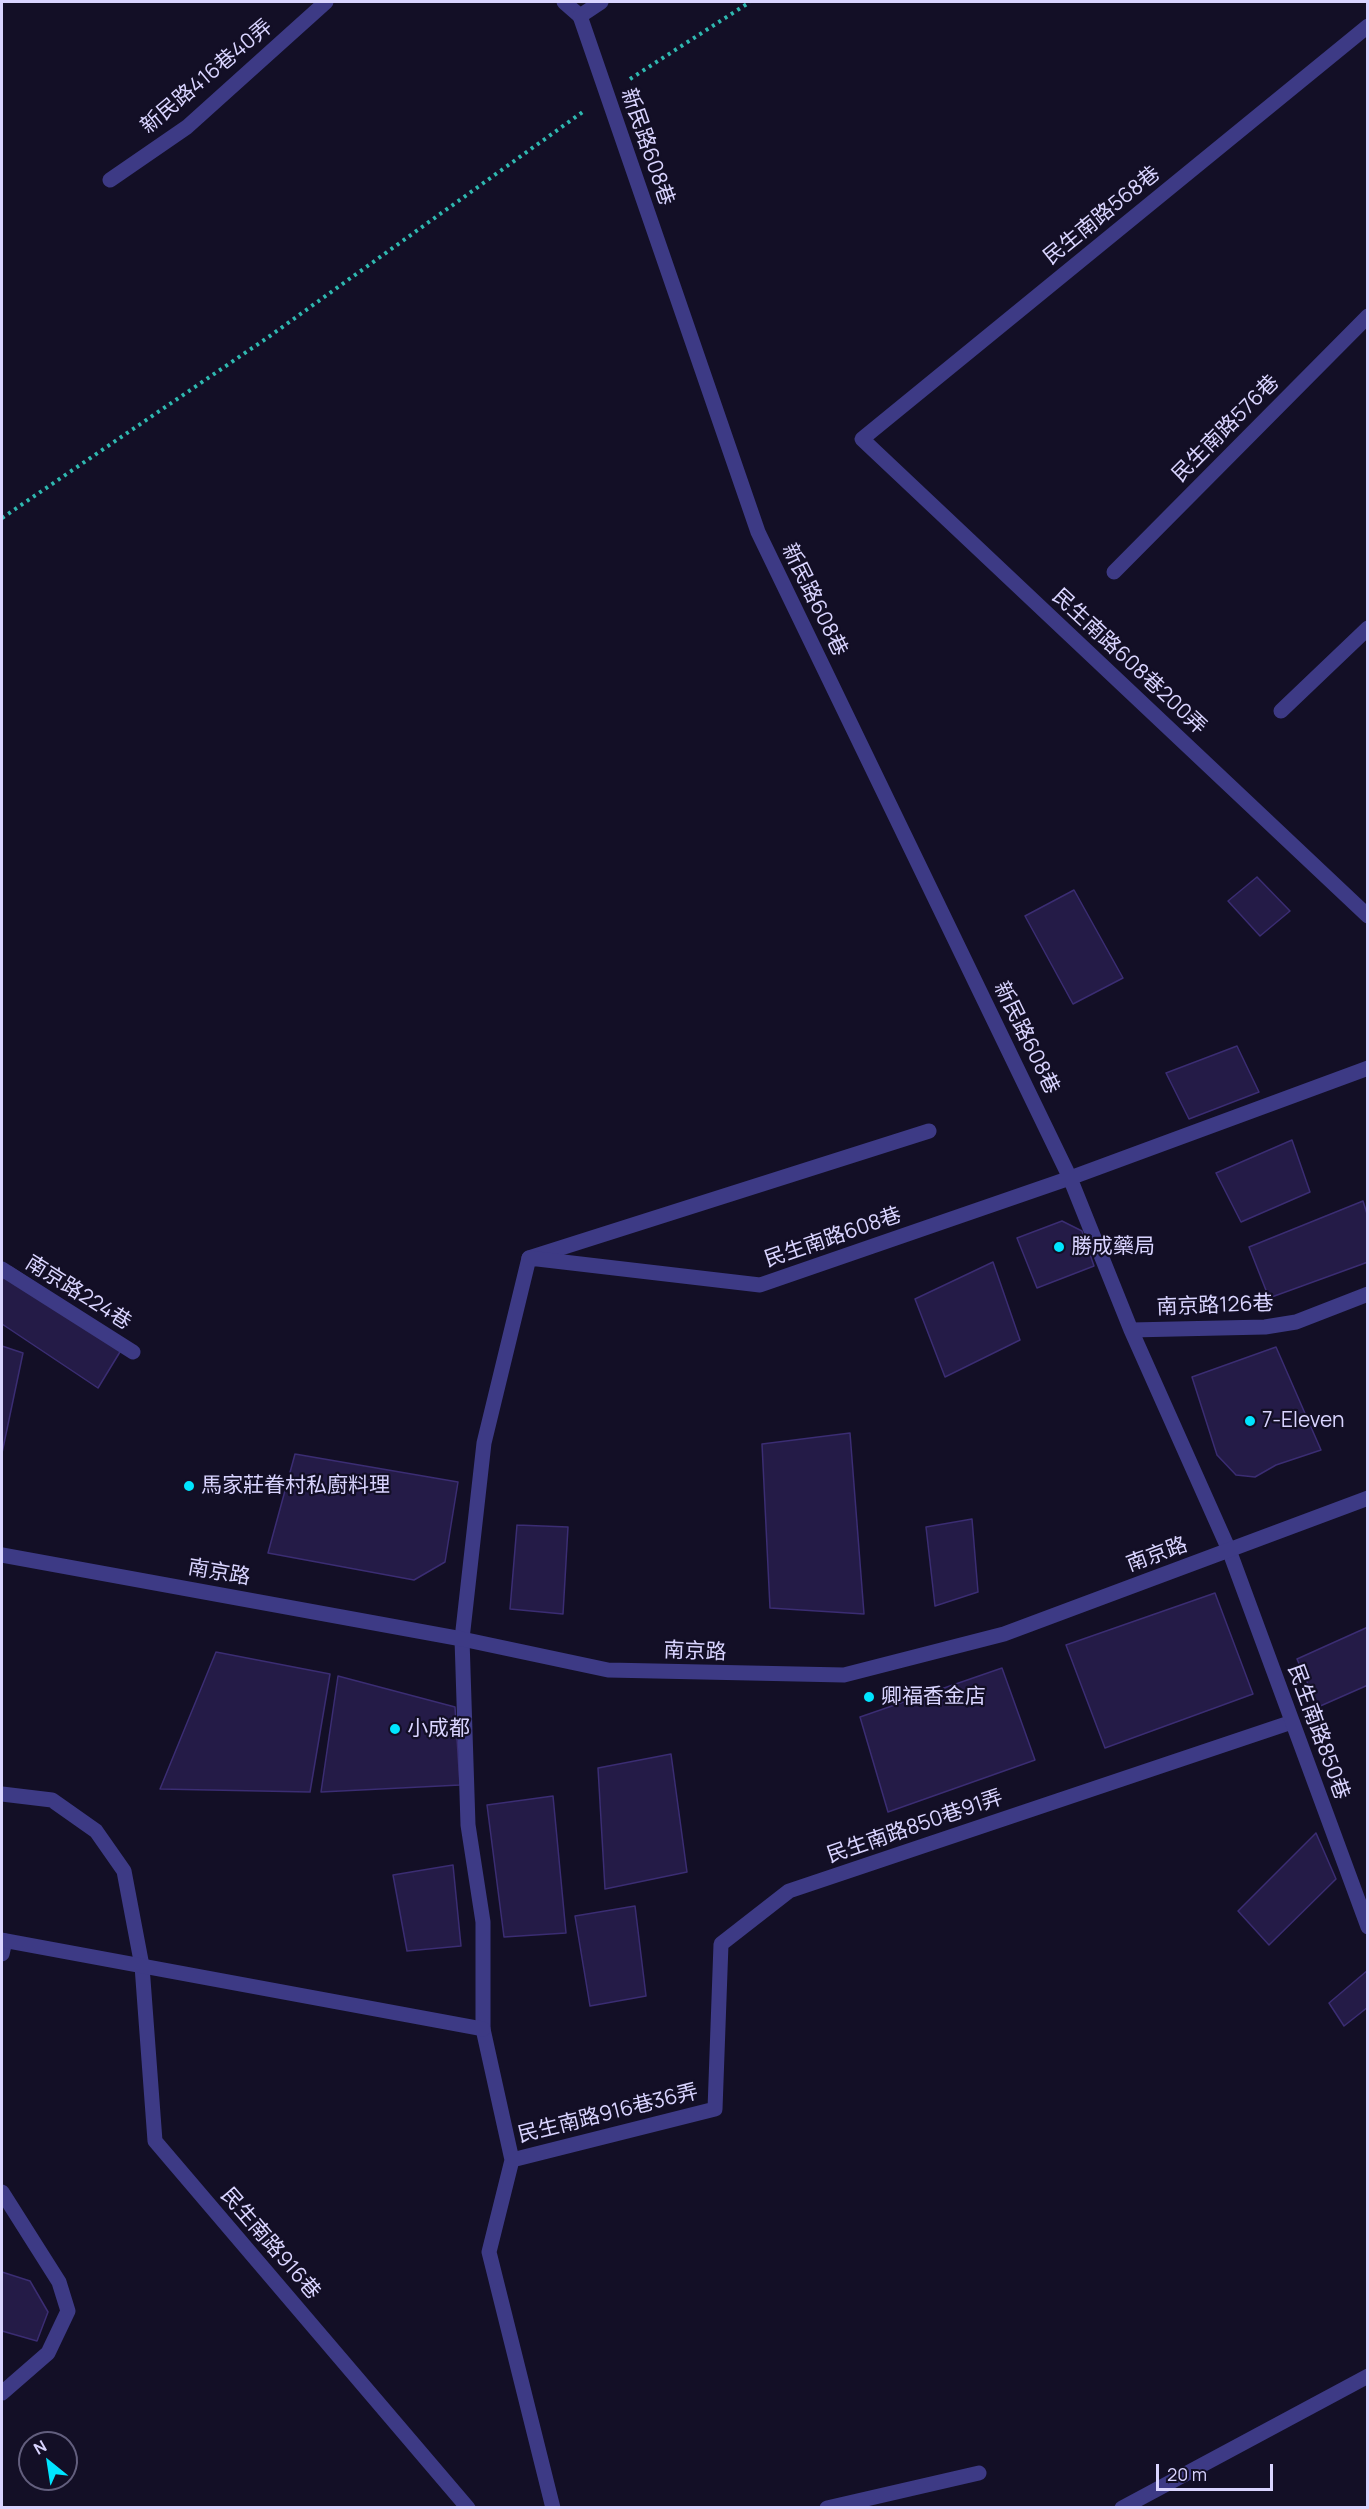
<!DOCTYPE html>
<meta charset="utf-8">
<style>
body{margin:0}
#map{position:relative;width:1369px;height:2509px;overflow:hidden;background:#130f26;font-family:Manrope,sans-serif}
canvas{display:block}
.frame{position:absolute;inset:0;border:3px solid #d9d4ff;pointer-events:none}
.north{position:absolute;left:18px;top:2431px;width:60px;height:60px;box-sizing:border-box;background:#130f26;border:2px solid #625e7d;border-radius:50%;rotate:330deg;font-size:16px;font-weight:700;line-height:24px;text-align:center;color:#d9d4ff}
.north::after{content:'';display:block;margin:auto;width:21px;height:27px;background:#00e5ff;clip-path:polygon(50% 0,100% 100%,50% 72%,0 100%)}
.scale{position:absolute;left:1156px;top:2464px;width:117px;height:27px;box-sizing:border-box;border:3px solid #d9d4ff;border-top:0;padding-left:8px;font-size:18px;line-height:21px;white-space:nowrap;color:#d9d4ff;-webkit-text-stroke:4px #130f26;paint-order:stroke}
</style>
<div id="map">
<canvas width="1369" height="2509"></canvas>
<div class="frame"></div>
<div class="north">N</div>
<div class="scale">20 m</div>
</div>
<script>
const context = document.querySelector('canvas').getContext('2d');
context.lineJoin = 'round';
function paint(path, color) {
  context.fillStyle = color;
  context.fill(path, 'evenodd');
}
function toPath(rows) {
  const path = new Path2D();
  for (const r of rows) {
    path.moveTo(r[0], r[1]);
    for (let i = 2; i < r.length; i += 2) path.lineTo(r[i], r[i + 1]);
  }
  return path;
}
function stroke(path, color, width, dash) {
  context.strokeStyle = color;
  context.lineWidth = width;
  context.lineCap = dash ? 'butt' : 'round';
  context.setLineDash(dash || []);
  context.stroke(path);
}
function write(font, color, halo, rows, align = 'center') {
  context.font = font + ' Manrope,"Noto Sans TC",sans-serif';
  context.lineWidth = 4.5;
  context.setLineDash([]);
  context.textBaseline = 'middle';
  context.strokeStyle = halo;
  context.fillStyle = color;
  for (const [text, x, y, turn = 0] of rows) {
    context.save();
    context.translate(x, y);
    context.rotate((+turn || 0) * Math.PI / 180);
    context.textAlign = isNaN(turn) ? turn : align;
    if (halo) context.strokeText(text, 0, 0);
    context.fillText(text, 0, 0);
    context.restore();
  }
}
const building = toPath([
 [1257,877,1290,911,1260,936,1228,901,1257,877],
 [1074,890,1123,978,1073,1004,1025,916,1074,890],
 [1237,1046,1259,1092,1189,1119,1166,1073,1237,1046],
 [1292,1140,1310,1192,1241,1222,1216,1173,1292,1140],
 [1363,1201,1368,1217,1368,1262,1269,1298,1249,1247,1363,1201],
 [1062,1221,1082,1231,1094,1266,1037,1288,1017,1238,1062,1221],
 [993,1262,1020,1340,945,1377,915,1299,993,1262],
 [11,1267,126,1342,98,1388,2,1324,2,1280,11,1267],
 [2,1346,23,1353,2,1453,2,1346],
 [1276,1347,1321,1450,1276,1465,1255,1477,1236,1475,1217,1455,1192,1377,1276,1347],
 [850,1433,864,1614,770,1608,762,1444,850,1433],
 [295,1454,458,1482,445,1562,414,1580,268,1553,295,1454],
 [972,1519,978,1592,935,1606,926,1527,972,1519],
 [517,1525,568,1527,563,1614,510,1609,517,1525],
 [1215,1593,1253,1694,1105,1748,1066,1645,1215,1593],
 [1368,1627,1368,1685,1318,1707,1297,1659,1368,1627],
 [216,1652,330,1674,310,1792,160,1789,216,1652],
 [1002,1668,1035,1760,888,1812,860,1717,1002,1668],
 [338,1676,455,1707,460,1785,321,1792,338,1676],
 [671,1754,687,1872,605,1889,598,1768,671,1754],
 [553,1796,566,1933,504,1937,487,1805,553,1796],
 [1316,1833,1336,1879,1269,1945,1238,1911,1316,1833],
 [453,1865,461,1946,407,1951,393,1875,453,1865],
 [635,1906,646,1996,590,2006,575,1916,635,1906],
 [1368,1970,1368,2007,1344,2026,1329,2003,1368,1970],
 [2,2272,30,2281,48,2312,37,2341,2,2331,2,2272]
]);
paint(building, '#241b47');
stroke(building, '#3b2d73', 1.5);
stroke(toPath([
 [630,79,750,2],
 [2,518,267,338,584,111]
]), '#2fb8b0', 4, [3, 4.5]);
stroke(toPath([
 [564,2,580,16],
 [110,180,187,127,326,2],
 [1114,572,1368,316],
 [1281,711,1368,628],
 [529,1258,929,1131],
 [2,1269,133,1352],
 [462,1639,468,1825,483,1922,483,2029,512,2160,489,2252,553,2508],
 [2,1794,52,1800,96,1831,124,1871,142,1966,155,2141,468,2508],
 [2,1954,5,1941],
 [512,2160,715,2109,721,1944,789,1891,1292,1722],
 [2,2192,59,2282,68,2311,48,2353,2,2393],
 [827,2508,979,2473],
 [1122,2508,1368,2376]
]), '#3d3a85', 15);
stroke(toPath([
 [601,2,580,16,758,532,1070,1178,1131,1330,1229,1550,1368,1927],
 [1368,26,862,439,1368,916],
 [1131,1330,1265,1327,1296,1322,1368,1294],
 [462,1639,484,1443,529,1258,760,1285,1070,1178,1368,1068],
 [2,1940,483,2029]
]), '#3d3a85', 15);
stroke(toPath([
 [2,1555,462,1639,608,1670,844,1675,1004,1634,1368,1498]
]), '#3d3a85', 15);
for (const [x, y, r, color] of [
 [1059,1247,6,"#00e5ff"],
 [1250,1421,6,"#00e5ff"],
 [189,1486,6,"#00e5ff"],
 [869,1697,6,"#00e5ff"],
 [395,1729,6,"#00e5ff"]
]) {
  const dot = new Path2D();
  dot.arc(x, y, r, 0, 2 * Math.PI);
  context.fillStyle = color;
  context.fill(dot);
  stroke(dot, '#130f26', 2);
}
write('21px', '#d9d4ff', '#130f26', [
 ["新民路416巷40弄",207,77,-40],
 ["新民路608巷",647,147,71],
 ["民生南路568巷",1102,216,-39],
 ["民生南路576巷",1226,429,-45],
 ["新民路608巷",814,600,64],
 ["民生南路608巷200弄",1129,662,43],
 ["新民路608巷",1026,1038,64],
 ["民生南路608巷",833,1238,-19],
 ["南京路224巷",78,1293,32],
 ["南京路126巷",1215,1306,-2],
 ["南京路",1157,1555,-20],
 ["南京路",219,1573,10],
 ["南京路",695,1652,2],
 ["民生南路850巷",1318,1732,70],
 ["民生南路850巷91弄",915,1827,-19],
 ["民生南路916巷36弄",608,2114,-14],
 ["民生南路916巷",270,2244,49]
]);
write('21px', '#d9d4ff', '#130f26', [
 ["勝成藥局",1071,1247],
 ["7-Eleven",1262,1421],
 ["馬家莊眷村私廚料理",201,1486],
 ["卿福香金店",881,1697],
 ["小成都",407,1729]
], 'left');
</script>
